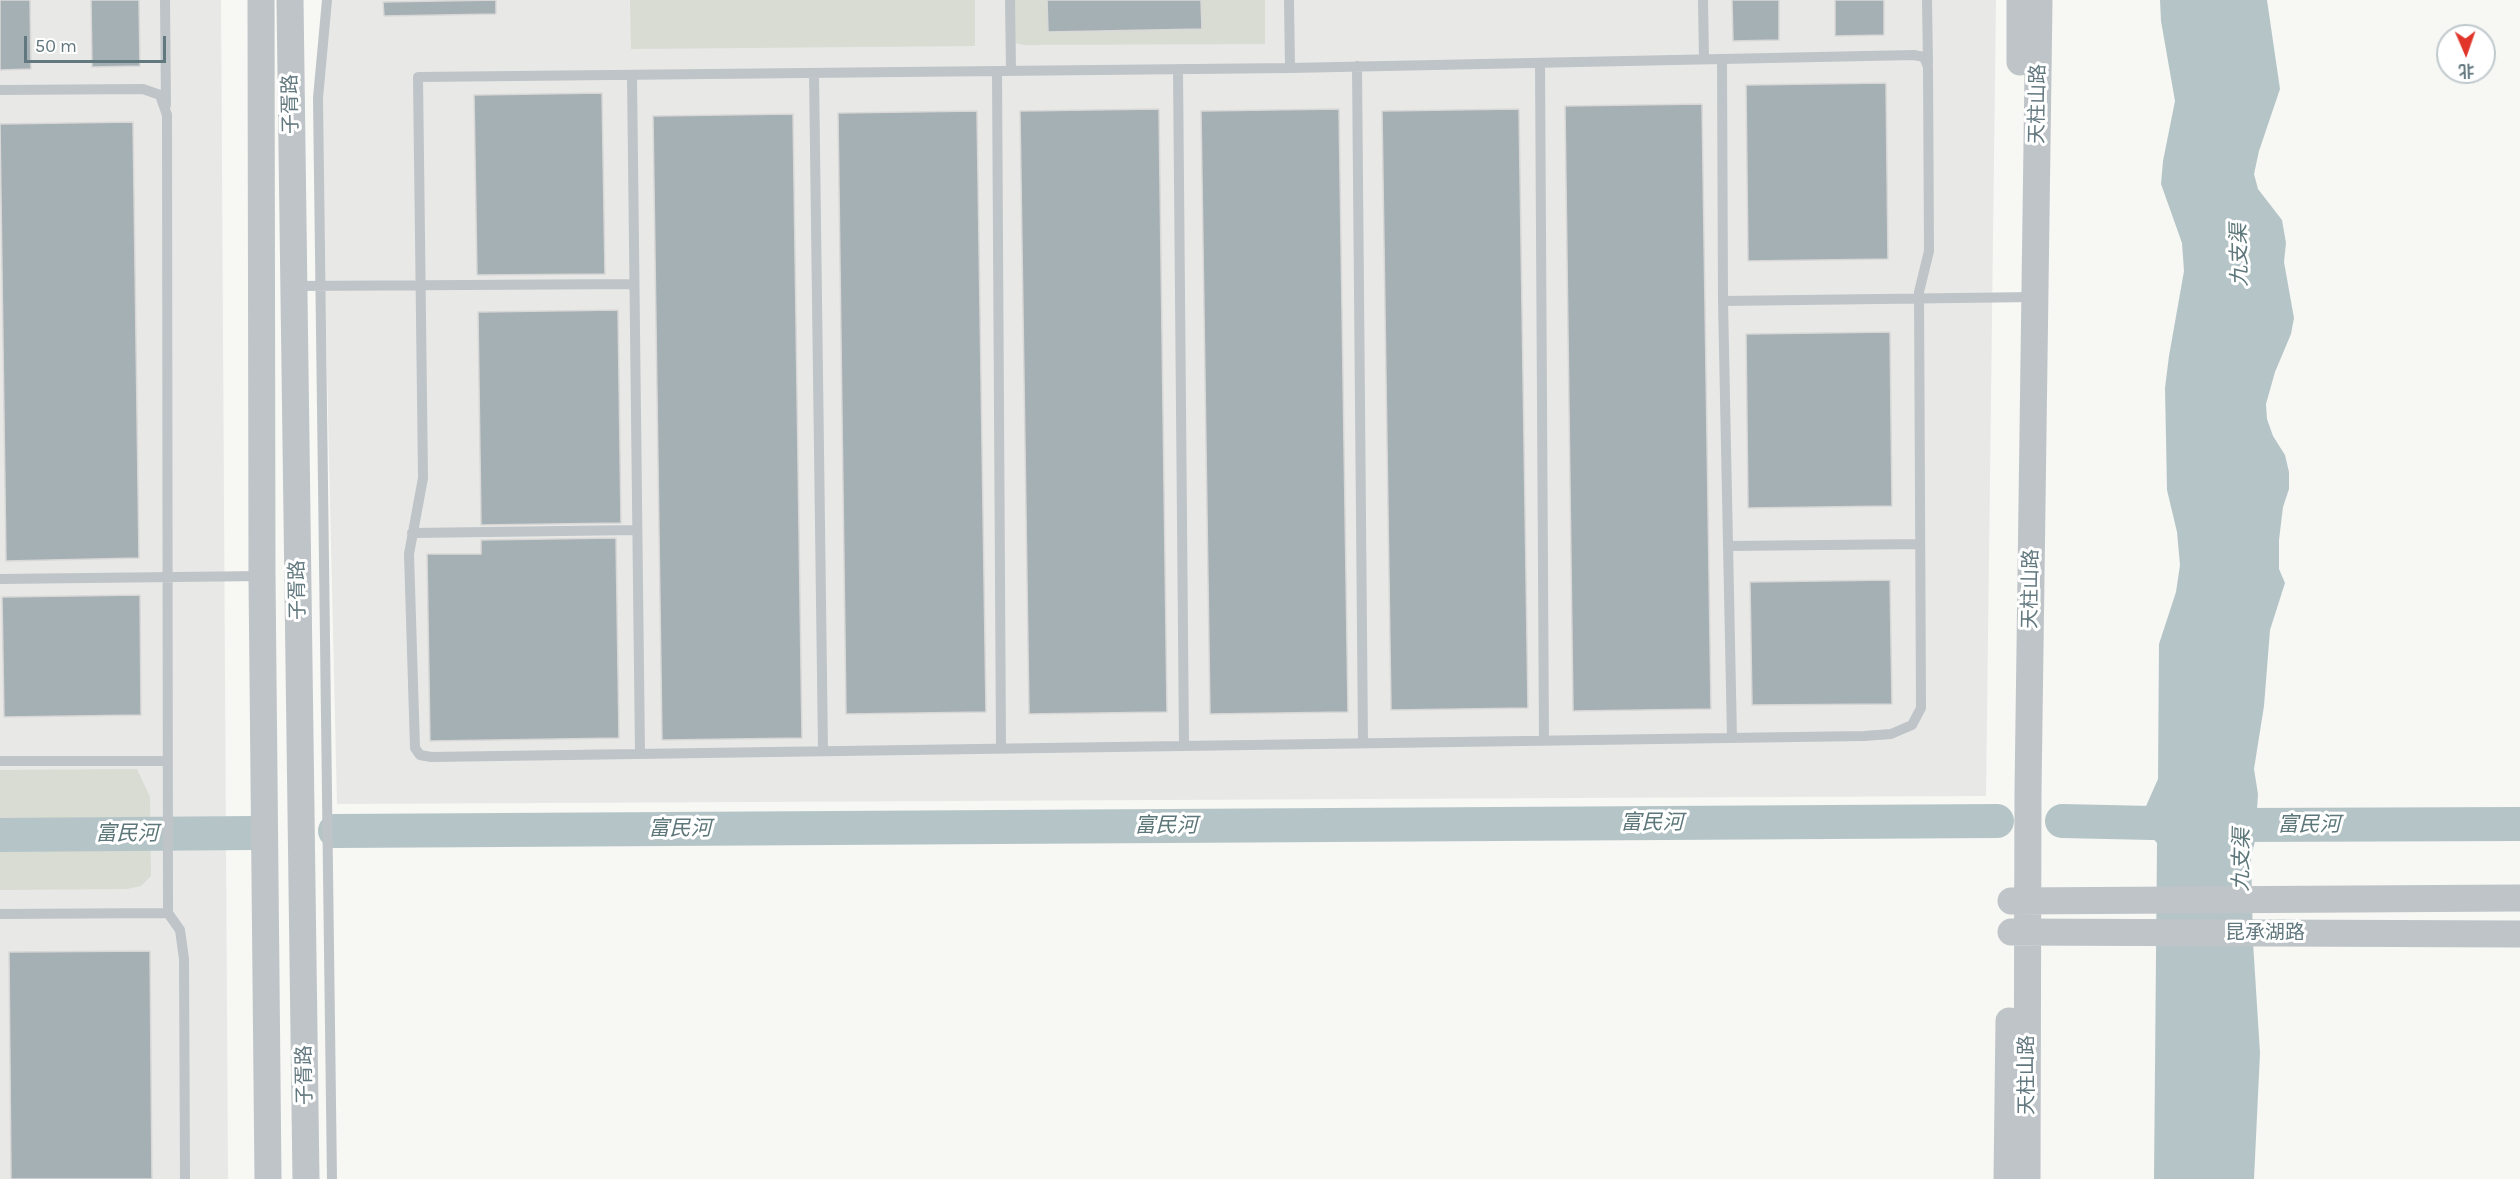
<!DOCTYPE html>
<meta charset="utf-8">
<style>
body{margin:0}
#map{position:relative;width:2520px;height:1179px;overflow:hidden;background:#f7f7f4;font-family:Karla,"Noto Sans SC",sans-serif}
canvas{display:block}
.north{position:absolute;left:2436px;top:24px;width:60px;height:60px;box-sizing:border-box;background:#fff;border:2px solid #c0c9cc;border-radius:50%;rotate:178deg;font-size:16px;font-weight:700;line-height:24px;text-align:center;color:#62787f}
.north::after{content:'';display:block;margin:auto;width:21px;height:27px;background:#e1352a;clip-path:polygon(50% 0,100% 100%,50% 72%,0 100%)}
.scale{position:absolute;left:24px;top:36px;width:142px;height:27px;box-sizing:border-box;border:3px solid #62787f;border-top:0;padding-left:8px;font-size:18px;line-height:21px;white-space:nowrap;color:#62787f;-webkit-text-stroke:4px #fff;paint-order:stroke}
</style>
<div id="map">
<canvas width="2520" height="1179"></canvas>
<div class="north">北</div>
<div class="scale">50 m</div>
</div>
<script>
const context = document.querySelector('canvas').getContext('2d');
context.lineJoin = 'round';
function paint(path, color) {
  context.fillStyle = color;
  context.fill(path, 'evenodd');
}
function toPath(rows) {
  const path = new Path2D();
  for (const r of rows) {
    path.moveTo(r[0], r[1]);
    for (let i = 2; i < r.length; i += 2) path.lineTo(r[i], r[i + 1]);
  }
  return path;
}
function stroke(path, color, width, dash) {
  context.strokeStyle = color;
  context.lineWidth = width;
  context.lineCap = dash ? 'butt' : 'round';
  context.setLineDash(dash || []);
  context.stroke(path);
}
function write(font, color, halo, rows, align = 'center') {
  context.font = font + ' Karla,"Noto Sans SC",sans-serif';
  context.lineWidth = 6;
  context.setLineDash([]);
  context.textBaseline = 'middle';
  context.strokeStyle = halo;
  context.fillStyle = color;
  for (const [text, x, y, turn = 0] of rows) {
    context.save();
    context.translate(x, y);
    context.rotate((+turn || 0) * Math.PI / 180);
    context.textAlign = isNaN(turn) ? turn : align;
    if (halo) context.strokeText(text, 0, 0);
    context.fillText(text, 0, 0);
    context.restore();
  }
}
paint(toPath([
 [0,0,221,0,228,1179,0,1179],
 [331,0,1996,0,1986,796,337,804,321,115]
]), '#e8e8e7');
paint(toPath([
 [630,0,975,0,975,46,631,49],
 [1014,0,1265,0,1265,44,1024,45,1015,43],
 [137,769,150,797,151,876,141,886,127,889,0,890,0,770]
]), '#d8dcd3');
paint(toPath([
 [2160,0,2267,0,2280,89,2259,151,2254,174,2258,189,2282,220,2286,243,2284,262,2294,318,2291,334,2275,372,2266,404,2267,419,2273,436,2285,455,2289,472,2289,489,2283,507,2279,540,2279,569,2285,583,2270,630,2264,706,2254,769,2258,794,2255,841,2251,857,2253,942,2260,1053,2254,1179,2154,1179,2157,843,2139,822,2158,779,2159,644,2176,592,2180,565,2177,532,2167,490,2165,388,2169,356,2184,271,2182,243,2161,184,2163,161,2175,101,2161,21]
]), '#b5c5c7');
stroke(toPath([
 [2062,821,2242,825,2520,824],
 [335,831,1997,821],
 [0,835,253,833]
]), '#b5c5c7', 34);
const building = toPath([
 [0,0,30,0,31,69,0,70,0,0],
 [91,0,139,0,140,66,92,67,91,0],
 [496,0,496,14,384,16,383,2,496,0],
 [1047,0,1201,0,1202,29,1048,32,1047,0],
 [1732,0,1779,0,1779,40,1733,41,1732,0],
 [1835,0,1884,0,1884,35,1835,36,1835,0],
 [1886,83,1888,259,1748,261,1746,85,1886,83],
 [602,93,605,274,477,275,474,95,602,93],
 [1702,104,1711,709,1573,711,1565,106,1702,104],
 [1159,109,1167,712,1029,714,1020,111,1159,109],
 [1339,109,1348,712,1210,714,1201,111,1339,109],
 [1519,109,1528,708,1391,710,1382,111,1519,109],
 [977,111,986,712,846,714,838,113,977,111],
 [793,114,802,738,662,740,653,116,793,114],
 [133,122,139,558,6,561,0,124,133,122],
 [618,310,621,523,481,525,478,312,618,310],
 [1890,332,1892,506,1748,508,1746,334,1890,332],
 [616,538,619,738,430,741,427,554,481,554,481,540,616,538],
 [1890,580,1892,704,1752,705,1750,582,1890,580],
 [140,595,141,715,4,717,2,597,140,595],
 [150,951,152,1179,11,1179,9,952,150,951]
]);
paint(building, '#a5b0b4');
stroke(building, '#d9d8d7', 1.5);
stroke(toPath([
 [165,0,166,105],
 [327,0,318,98,332,1179],
 [1010,0,1011,70],
 [1289,0,1290,68],
 [1703,0,1704,59],
 [1927,0,1928,64],
 [1914,55,1924,57,1928,67,1929,251,1919,292,1921,708,1912,725,1891,734,1864,736,431,757,420,755,415,748,409,554,423,478,418,77,1290,68,1914,55],
 [1722,59,1723,301,1732,738],
 [1540,63,1544,741],
 [1357,66,1363,743],
 [1178,69,1184,746],
 [997,71,1001,748],
 [814,73,823,751],
 [632,75,640,754],
 [0,90,143,89,160,95,167,115,168,913],
 [295,286,634,284],
 [1723,301,2035,297],
 [412,533,637,530],
 [1728,546,1920,544],
 [0,579,262,576],
 [0,761,168,761],
 [0,914,168,913,180,930,184,959,185,1179]
]), '#bec4c7', 10);
stroke(toPath([
 [261,0,262,576,268,1179],
 [290,0,306,1179],
 [2020,62,2020,0],
 [2011,901,2520,898],
 [2011,932,2520,934],
 [2007,1179,2009,1021],
 [2027,1179,2028,792,2039,0]
]), '#bec4c7', 27);
write('20px', '#62787f', '#fff', [
 ["子胥路",291,104,-91],
 ["天柱山路",2038,104,-89],
 ["天柱山路",2031,589,-89],
 ["子胥路",298,590,-91],
 ["昆承湖路",2265,933],
 ["子胥路",305,1075,-91],
 ["天柱山路",2027,1075,-90]
]);
write('italic 21px', '#5d777a', '#fff', [
 ["九支渠",2240,255,-91],
 ["富民河",1652,823],
 ["富民河",2309,825],
 ["富民河",1166,826],
 ["富民河",680,829],
 ["富民河",127,834],
 ["九支渠",2242,860,-89]
]);
</script>
